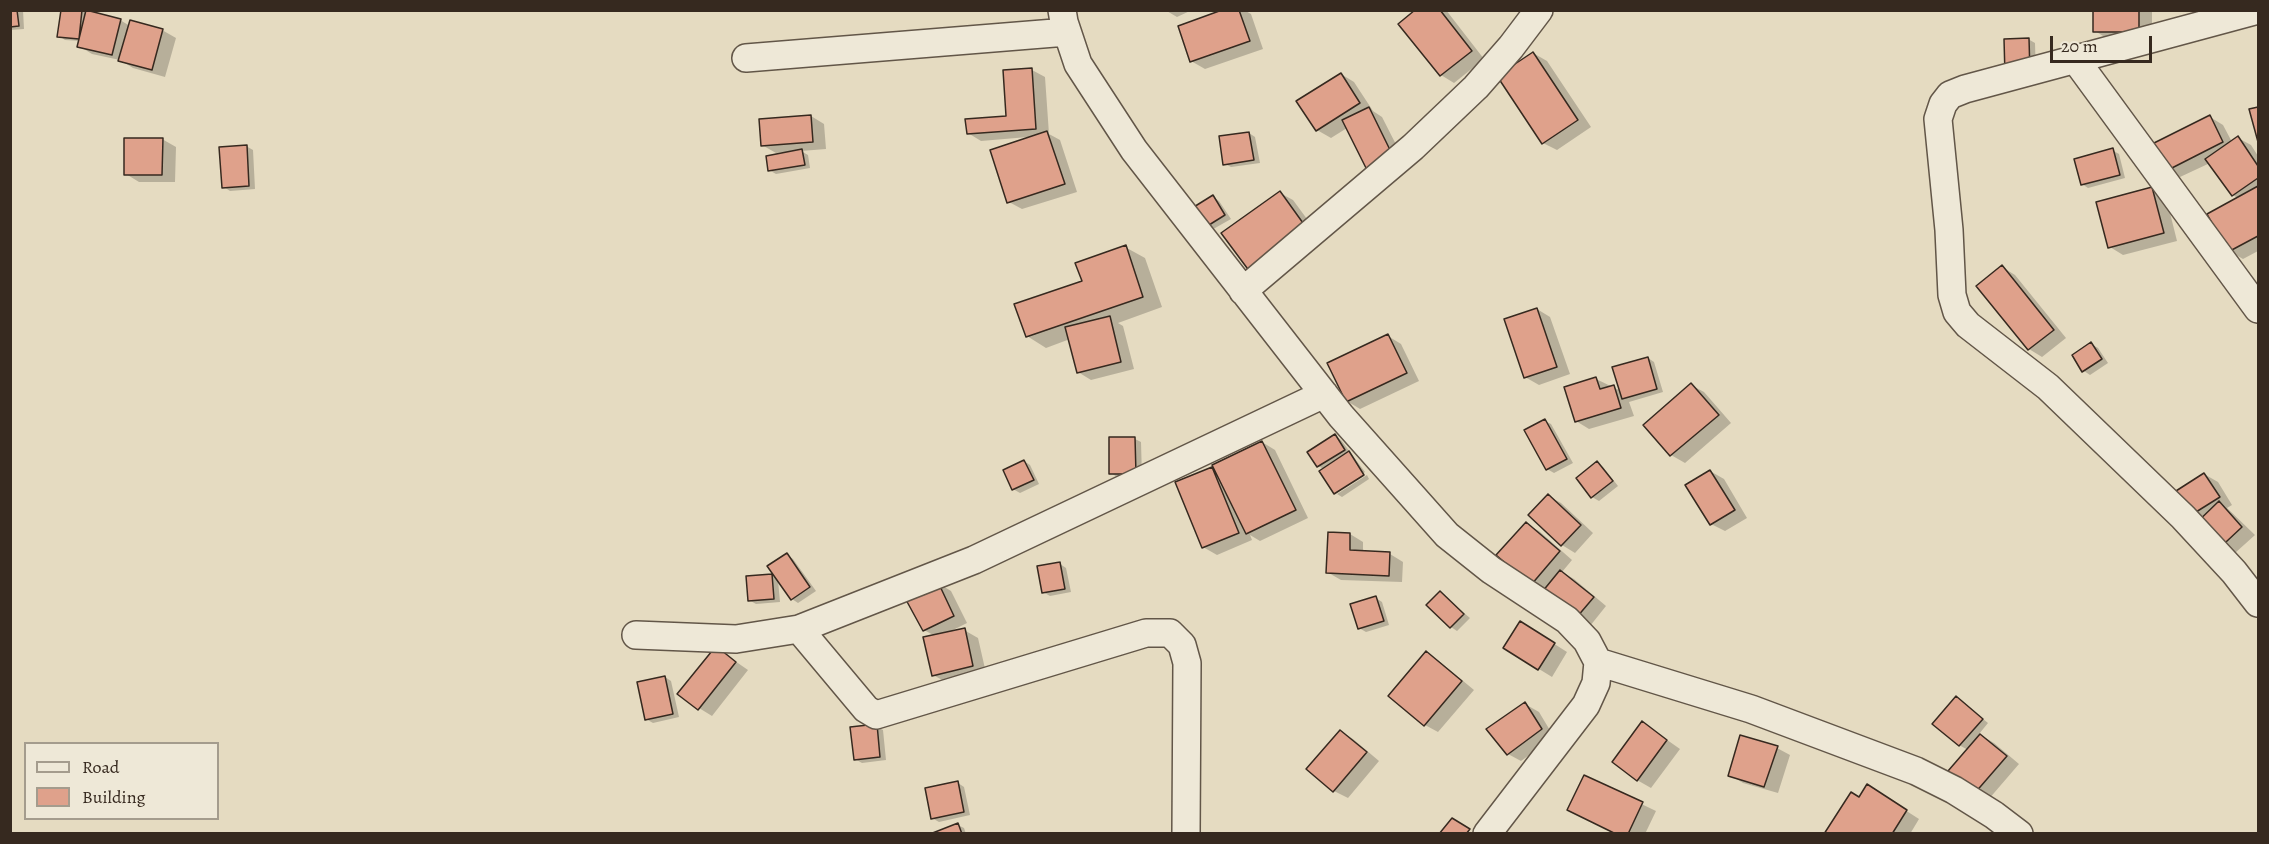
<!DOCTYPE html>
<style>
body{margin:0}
#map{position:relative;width:2269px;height:844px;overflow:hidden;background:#e5dbc1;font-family:Alegreya,serif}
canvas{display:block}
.frame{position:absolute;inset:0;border:12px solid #36291f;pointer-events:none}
.legend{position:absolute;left:24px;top:742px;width:195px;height:78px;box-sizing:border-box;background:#eee8d7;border:2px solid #a49c8d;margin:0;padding:8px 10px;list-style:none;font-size:18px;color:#36291f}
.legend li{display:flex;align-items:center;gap:12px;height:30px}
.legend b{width:30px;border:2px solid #a49c8d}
.scale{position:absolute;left:2050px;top:36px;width:102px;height:27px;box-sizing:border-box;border:3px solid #36291f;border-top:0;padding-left:8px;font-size:18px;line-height:21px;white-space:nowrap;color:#36291f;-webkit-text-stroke:4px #eee8d7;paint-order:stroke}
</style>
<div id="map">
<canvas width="2269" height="844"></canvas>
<div class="frame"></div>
<ul class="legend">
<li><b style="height:8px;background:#eee8d7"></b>Road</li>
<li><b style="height:16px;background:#dfa18b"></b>Building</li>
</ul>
<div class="scale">20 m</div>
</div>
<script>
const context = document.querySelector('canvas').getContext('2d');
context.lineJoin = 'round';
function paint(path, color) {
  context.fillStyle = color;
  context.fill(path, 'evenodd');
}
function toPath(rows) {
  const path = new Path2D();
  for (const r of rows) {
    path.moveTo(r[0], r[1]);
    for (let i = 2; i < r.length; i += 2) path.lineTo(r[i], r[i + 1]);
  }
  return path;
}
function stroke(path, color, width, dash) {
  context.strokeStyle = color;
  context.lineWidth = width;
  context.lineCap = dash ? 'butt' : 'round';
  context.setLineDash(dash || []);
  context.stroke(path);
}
paint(toPath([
 [10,10,23,10,24,29,10,30],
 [62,10,89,10,89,12,120,20,130,26,162,30,176,38,165,77,133,68,120,60,92,54,79,46,80,41,65,40,59,36],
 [1165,10,1192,10,1177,17],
 [1227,10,1244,10,1251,14,1263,49,1205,69,1191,61],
 [1418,10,1446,10,1484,59,1454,83,1441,75],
 [2095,10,2152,10,2152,39,2108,39,2095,31],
 [2028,39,2035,43,2036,77,2013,78],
 [1533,53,1547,61,1591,127,1557,150,1543,143],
 [1032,70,1045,77,1049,134,1060,140,1077,192,1022,209,1009,202,1028,137,981,141,968,133,1008,117],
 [1341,74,1354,82,1373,111,1382,117,1406,164,1347,128,1331,138,1317,130,1298,102],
 [811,116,824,124,826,149,801,151,808,155,810,168,776,174,769,170,786,154,785,152,776,153,762,145],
 [2210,117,2223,125,2232,142,2238,138,2251,145,2258,156,2258,251,2243,259,2229,251,2239,199,2233,195,2210,163,2180,177,2167,170],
 [1249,133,1255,137,1260,163,1231,167,1225,164],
 [162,139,176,147,175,182,139,182,126,174],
 [246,146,253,150,255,189,230,191,224,187],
 [2112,150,2119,154,2125,178,2088,188,2082,184],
 [2152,189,2166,197,2177,241,2123,255,2110,247],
 [1280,193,1293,200,1321,238,1264,279],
 [1213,197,1219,201,1231,219,1208,232],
 [1125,247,1145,258,1162,307,1118,323,1123,326,1134,369,1091,380,1078,372,1070,339,1046,348,1027,336,1084,282],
 [2002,267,2015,275,2066,338,2042,357,2029,349],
 [1537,309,1550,317,1570,374,1539,385,1525,377],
 [1388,336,1401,344,1419,381,1360,409,1347,401],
 [2091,344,2098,348,2108,363,2090,375,2084,371],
 [1648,358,1654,362,1663,392,1629,402,1634,416,1589,429,1576,421,1596,379,1621,391],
 [1691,385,1704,392,1731,423,1685,463,1671,455,1645,425],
 [1545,421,1551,424,1573,463,1554,473,1547,469],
 [1335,436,1341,440,1365,472,1336,491,1336,493,1324,469,1318,466],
 [1135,439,1141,442,1142,477,1117,477,1111,473],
 [1262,442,1275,450,1308,518,1260,541,1250,535,1252,540,1217,555,1203,547,1177,483,1214,467],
 [1024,461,1030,465,1039,484,1020,493,1013,489],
 [1597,463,1603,467,1618,486,1599,501,1592,497],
 [1710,471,1724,479,1747,518,1725,531,1711,524],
 [2204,474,2218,482,2232,505,2227,508,2255,535,2225,562,2190,531],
 [1367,475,1369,479,1342,497,1337,494],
 [1548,496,1561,503,1593,533,1575,553,1562,545,1530,515],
 [1526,524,1539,531,1572,560,1562,572,1574,579,1606,606,1586,631,1532,583],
 [1350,534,1363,542,1363,553,1390,554,1403,562,1402,582,1341,580,1327,572],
 [787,555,793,559,816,591,798,603,792,599,778,580,780,602,756,604,749,600,772,575,778,579],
 [1060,564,1066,568,1071,592,1050,596,1043,592],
 [938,583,951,591,967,623,949,632,964,630,978,638,986,673,946,682,933,675,935,636,924,630],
 [1440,593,1470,618,1457,631,1451,627],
 [1376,598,1382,602,1389,625,1366,632,1359,628],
 [1534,631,1567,652,1552,677,1539,669],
 [716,648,748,670,712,716,699,708],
 [1426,653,1439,661,1474,690,1438,732,1425,725],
 [665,677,671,681,679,717,653,723,646,719],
 [1957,698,1988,723,1979,734,1994,743,2019,764,1988,800,1975,792,1968,750,1959,745],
 [1525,704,1539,712,1554,737,1521,761,1508,754],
 [1643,723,1680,749,1651,788,1637,780],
 [876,726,883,730,886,760,862,763,855,759],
 [1340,731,1353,739,1379,761,1348,798,1334,791,1308,769],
 [1777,748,1790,755,1778,793,1743,783,1730,775],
 [1585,777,1656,811,1645,834,1617,834],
 [958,783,964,787,970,815,939,822,932,818],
 [1880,794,1919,819,1910,834,1826,834,1859,798],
 [958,825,964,828,966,834,935,834]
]), '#0003');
const building = toPath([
 [10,10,17,10,19,26,10,27,10,10],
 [61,10,82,10,79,39,57,37,61,10],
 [86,10,121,19,112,55,77,47,86,10],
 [1222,10,1239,10,1250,41,1190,62,1178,26,1222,10],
 [1415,10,1440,10,1472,51,1440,76,1398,24,1415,10],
 [2093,10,2139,10,2139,32,2093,32,2093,10],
 [130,20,163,29,152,70,118,61,130,20],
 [2029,38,2030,74,2005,75,2004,39,2029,38],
 [1533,52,1578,120,1542,144,1497,76,1533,52],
 [1032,68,1036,129,967,134,965,119,1006,116,1003,70,1032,68],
 [1341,73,1360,103,1316,131,1296,101,1341,73],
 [1369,107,1393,156,1367,170,1342,120,1369,107],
 [2258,107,2258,142,2249,109,2258,107],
 [811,115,813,142,761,146,759,119,811,115],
 [2210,115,2223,142,2166,171,2152,144,2210,115],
 [1047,131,1065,184,1007,203,990,150,1047,131],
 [1249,132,1254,160,1223,165,1219,136,1249,132],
 [2238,136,2258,166,2258,178,2232,196,2205,159,2238,136],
 [124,138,163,138,162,175,124,175,124,138],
 [247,145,249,186,222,188,219,147,247,145],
 [2113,148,2120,175,2081,185,2074,159,2113,148],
 [802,149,805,165,768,171,766,156,802,149],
 [2258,186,2258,236,2228,252,2207,214,2258,186],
 [2152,187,2164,233,2108,248,2096,202,2152,187],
 [1280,191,1308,230,1250,272,1221,233,1280,191],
 [1213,195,1225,215,1201,230,1189,210,1213,195],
 [1126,245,1143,297,1026,337,1014,304,1082,281,1075,263,1126,245],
 [2002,265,2054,330,2028,350,1976,286,2002,265],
 [1537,308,1557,367,1524,378,1504,319,1537,308],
 [1110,316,1121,362,1077,373,1065,327,1110,316],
 [1388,334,1407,373,1346,402,1327,363,1388,334],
 [2091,342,2102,359,2082,372,2072,355,2091,342],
 [1648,357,1657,389,1622,399,1612,367,1648,357],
 [1596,377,1600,389,1614,385,1621,408,1575,422,1564,387,1596,377],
 [1691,383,1719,415,1670,456,1643,425,1691,383],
 [1545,419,1567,459,1546,470,1524,430,1545,419],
 [1335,434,1345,450,1317,467,1307,452,1335,434],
 [1109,437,1135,437,1136,474,1109,474,1109,437],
 [1262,441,1296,510,1246,534,1212,465,1262,441],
 [1349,451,1364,475,1334,494,1319,471,1349,451],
 [1024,460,1034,480,1012,490,1003,470,1024,460],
 [1597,461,1613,481,1591,498,1576,478,1597,461],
 [1212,467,1239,533,1202,548,1175,482,1212,467],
 [1710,470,1735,510,1710,525,1685,485,1710,470],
 [2204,473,2220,497,2180,522,2165,498,2204,473],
 [1548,494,1581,525,1561,546,1528,515,1548,494],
 [2219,501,2242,527,2211,556,2188,531,2219,501],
 [1526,522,1560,551,1531,585,1496,555,1526,522],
 [1328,532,1350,533,1350,550,1390,552,1389,576,1326,573,1328,532],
 [787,553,810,587,791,600,767,566,787,553],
 [1060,562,1065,589,1042,593,1037,566,1060,562],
 [1560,570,1594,597,1571,624,1538,597,1560,570],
 [772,574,774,599,748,601,746,576,772,574],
 [938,582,954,616,923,631,905,598,938,582],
 [1440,591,1464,614,1450,628,1426,605,1440,591],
 [1376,596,1384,621,1358,629,1350,604,1376,596],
 [1520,621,1555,643,1538,670,1503,648,1520,621],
 [965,628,973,666,932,676,923,637,965,628],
 [716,646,736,662,698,710,677,694,716,646],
 [1426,651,1462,681,1424,726,1388,696,1426,651],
 [665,676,673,714,645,720,637,682,665,676],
 [1956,696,1983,719,1959,746,1932,724,1956,696],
 [1525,702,1542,729,1507,755,1486,729,1525,702],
 [1642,721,1667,740,1637,781,1612,762,1642,721],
 [877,724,880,757,854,760,850,727,877,724],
 [1340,730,1367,752,1333,792,1306,769,1340,730],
 [1980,734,2007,756,1974,794,1948,771,1980,734],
 [1740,735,1778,746,1764,787,1728,776,1740,735],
 [1584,775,1643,802,1628,834,1616,834,1567,810,1584,775],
 [958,781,964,812,931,819,925,788,958,781],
 [1867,784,1907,810,1892,834,1824,834,1851,792,1859,797,1867,784],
 [1452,818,1470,829,1466,834,1439,834,1452,818],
 [958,823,962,834,930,834,958,823]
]);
paint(building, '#dfa18b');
stroke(building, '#36291f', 1.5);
const minor = toPath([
 [1062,10,1064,22,1078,64,1134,150,1341,416,1447,535,1491,570,1567,620,1587,641,1598,662,1596,683,1586,705,1487,834],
 [2258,10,1965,89,1950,95,1943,104,1938,119,1949,230,1952,295,1957,312,1968,325,2048,387,2183,517,2234,572,2258,603],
 [746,58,1067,32],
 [2075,59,2258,309],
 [1243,291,1413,147,1476,87,1511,47,1539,10],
 [799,629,866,709,876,715,1146,633,1170,633,1182,645,1187,663,1186,834],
 [636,635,736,639,799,629,974,560,1324,394],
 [1598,662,1751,709,1916,771,1954,790,1994,815,2019,834]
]);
stroke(minor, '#625648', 30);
stroke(minor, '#eee8d7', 27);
</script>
